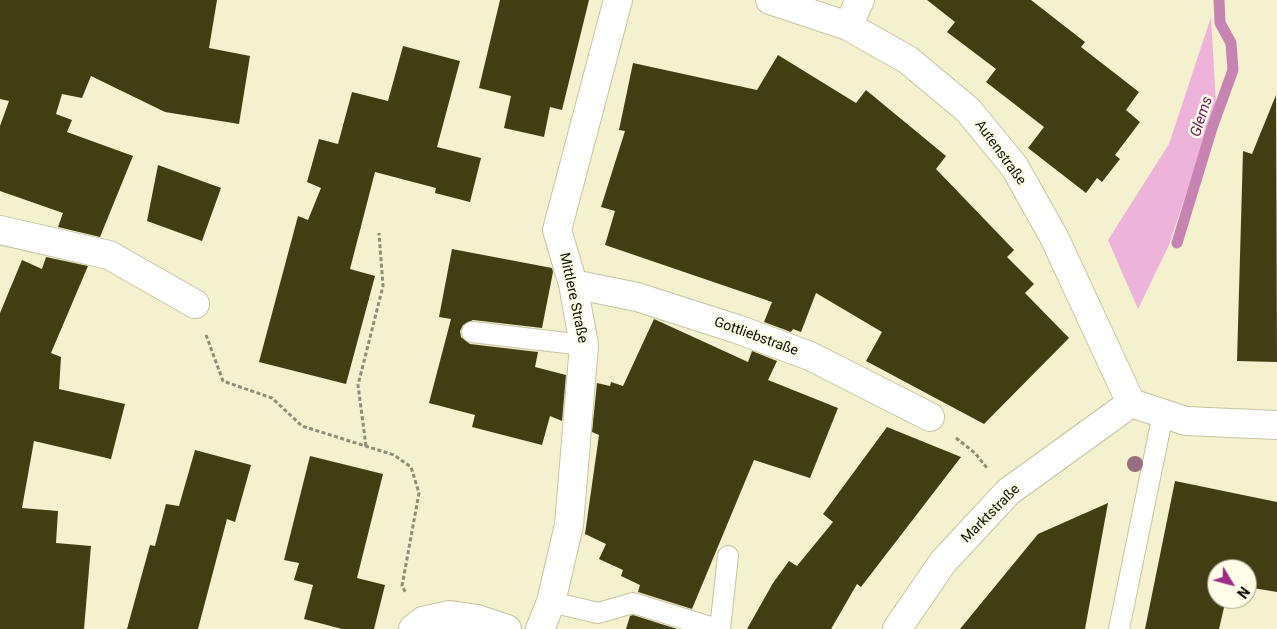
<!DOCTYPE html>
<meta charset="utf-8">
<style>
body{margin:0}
#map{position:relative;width:1277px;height:629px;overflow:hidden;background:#f3f1ce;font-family:Roboto,sans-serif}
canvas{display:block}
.north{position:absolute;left:1207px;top:559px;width:50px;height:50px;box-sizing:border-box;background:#fefde8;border:1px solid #9e9d8c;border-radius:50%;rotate:127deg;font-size:14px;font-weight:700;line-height:20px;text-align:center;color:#0d0c02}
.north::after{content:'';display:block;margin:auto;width:18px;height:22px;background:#a12c86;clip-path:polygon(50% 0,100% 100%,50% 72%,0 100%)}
</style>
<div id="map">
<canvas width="1277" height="629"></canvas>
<div class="north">N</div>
</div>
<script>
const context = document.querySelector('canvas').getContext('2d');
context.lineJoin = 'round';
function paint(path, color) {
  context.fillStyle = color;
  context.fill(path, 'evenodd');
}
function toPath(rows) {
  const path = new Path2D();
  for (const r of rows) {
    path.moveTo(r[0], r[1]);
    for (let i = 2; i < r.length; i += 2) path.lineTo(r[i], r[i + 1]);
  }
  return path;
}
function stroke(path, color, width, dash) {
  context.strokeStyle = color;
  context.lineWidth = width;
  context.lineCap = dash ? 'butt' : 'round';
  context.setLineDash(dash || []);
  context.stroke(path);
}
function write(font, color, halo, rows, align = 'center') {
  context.font = font + ' Roboto,sans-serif';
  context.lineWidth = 5;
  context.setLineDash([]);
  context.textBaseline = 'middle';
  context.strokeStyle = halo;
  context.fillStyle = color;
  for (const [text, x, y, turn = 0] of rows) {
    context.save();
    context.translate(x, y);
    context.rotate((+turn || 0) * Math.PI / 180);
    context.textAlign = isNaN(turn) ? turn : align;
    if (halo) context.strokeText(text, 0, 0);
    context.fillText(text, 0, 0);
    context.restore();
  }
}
paint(toPath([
 [1211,17,1216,104,1169,245,1138,309,1108,240,1169,144]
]), '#edb3db');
stroke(toPath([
 [1177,243,1212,128,1233,70,1231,43,1220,23,1219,0]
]), '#c784b3', 11);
paint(toPath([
 [0,0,217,0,209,48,250,56,239,124,165,112,91,76,82,98,62,94,56,114,72,120,67,132,133,156,100,237,58,227,63,213,0,191,0,126,9,101,0,99],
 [500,0,589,0,562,110,550,107,544,137,504,128,511,96,479,88],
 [927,0,1031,0,1085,42,1081,47,1139,92,1126,110,1140,122,1115,155,1120,159,1102,182,1097,178,1086,193,1028,148,1044,127,986,82,996,69,947,32,955,22],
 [403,46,460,61,437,147,481,158,470,202,435,193,436,188,375,172,350,269,375,276,346,384,259,362,298,216,308,220,321,188,307,182,319,139,338,144,352,92,388,101],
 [778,55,856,103,866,90,946,156,936,169,1014,250,1007,257,1034,284,1025,293,1069,338,984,424,866,361,882,332,816,293,801,332,793,329,791,332,764,322,772,302,605,245,615,211,601,207,625,131,619,130,633,63,757,90],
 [1276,95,1277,362,1237,361,1243,151,1252,154],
 [158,165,221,188,202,241,147,221],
 [452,249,552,268,553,272,542,328,473,320,463,325,460,331,461,337,470,344,538,352,535,367,566,375,562,421,550,416,542,445,472,427,475,415,429,403,451,319,439,317],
 [46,257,88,266,51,353,61,357,59,389,125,404,111,459,34,441,22,508,58,511,56,543,91,546,84,629,0,629,0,313,22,260,42,269],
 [654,319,748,362,752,351,777,361,768,380,838,408,810,478,754,460,692,609,638,592,640,585,621,576,623,570,599,559,606,544,585,534,599,435,592,432,597,383,610,386,611,382,623,386],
 [887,427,961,457,861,587,857,584,831,629,747,629,773,583,789,561,797,566,833,522,823,514],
 [195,450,251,465,235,522,227,519,198,629,127,629,150,545,155,546,166,504,179,506],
 [310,456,383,474,357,578,385,585,374,629,342,629,304,619,313,585,294,580,299,563,284,560],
 [1175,481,1277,502,1277,592,1247,587,1247,569,1217,569,1217,599,1226,599,1219,629,1145,629],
 [1108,503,1085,629,960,629,1038,534],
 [633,615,677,629,626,629,630,616]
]), '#423e14');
const service = toPath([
 [472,332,584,345],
 [551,602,598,613,633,603,717,629],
 [720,629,728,556],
 [1119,629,1163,414]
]);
const minor = toPath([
 [848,26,860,0],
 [0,230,109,255,195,304],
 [573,284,637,297,737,329,810,356,930,417],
 [413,629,423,621,450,615,477,619,507,629],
 [540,629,551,602,569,525,584,345,573,284,557,230,618,0]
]);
const tertiary = toPath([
 [770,0,848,26,908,60,968,110,1014,166,1054,237,1131,403],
 [1131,403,1186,421,1277,425],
 [897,629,943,562,1008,492,1131,403]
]);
stroke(service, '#c6c4a2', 22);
stroke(minor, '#c6c4a2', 30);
stroke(tertiary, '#c6c4a2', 30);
stroke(toPath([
 [206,335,223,381,272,398,302,426,394,455,411,467,419,493,402,586,406,593],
 [956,438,975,453,987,468],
 [366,446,358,385,383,286,379,233]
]), '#8e8d75', 3, [4, 2.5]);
stroke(service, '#fff', 20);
stroke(minor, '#fff', 28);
stroke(tertiary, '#fff', 28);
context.fillStyle = '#9a6c81';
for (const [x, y] of [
 [1135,464]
]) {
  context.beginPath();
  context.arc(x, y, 8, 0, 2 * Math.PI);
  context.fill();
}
write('14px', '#0d0c02', '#fefde8', [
 ["Autenstraße",1000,153,54],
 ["Mittlere Straße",573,298,78],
 ["Gottliebstraße",756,337,20],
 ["Marktstraße",991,514,-45]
]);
write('italic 15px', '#661654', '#fefde8', [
 ["Glems",1202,117,-72]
]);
</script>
